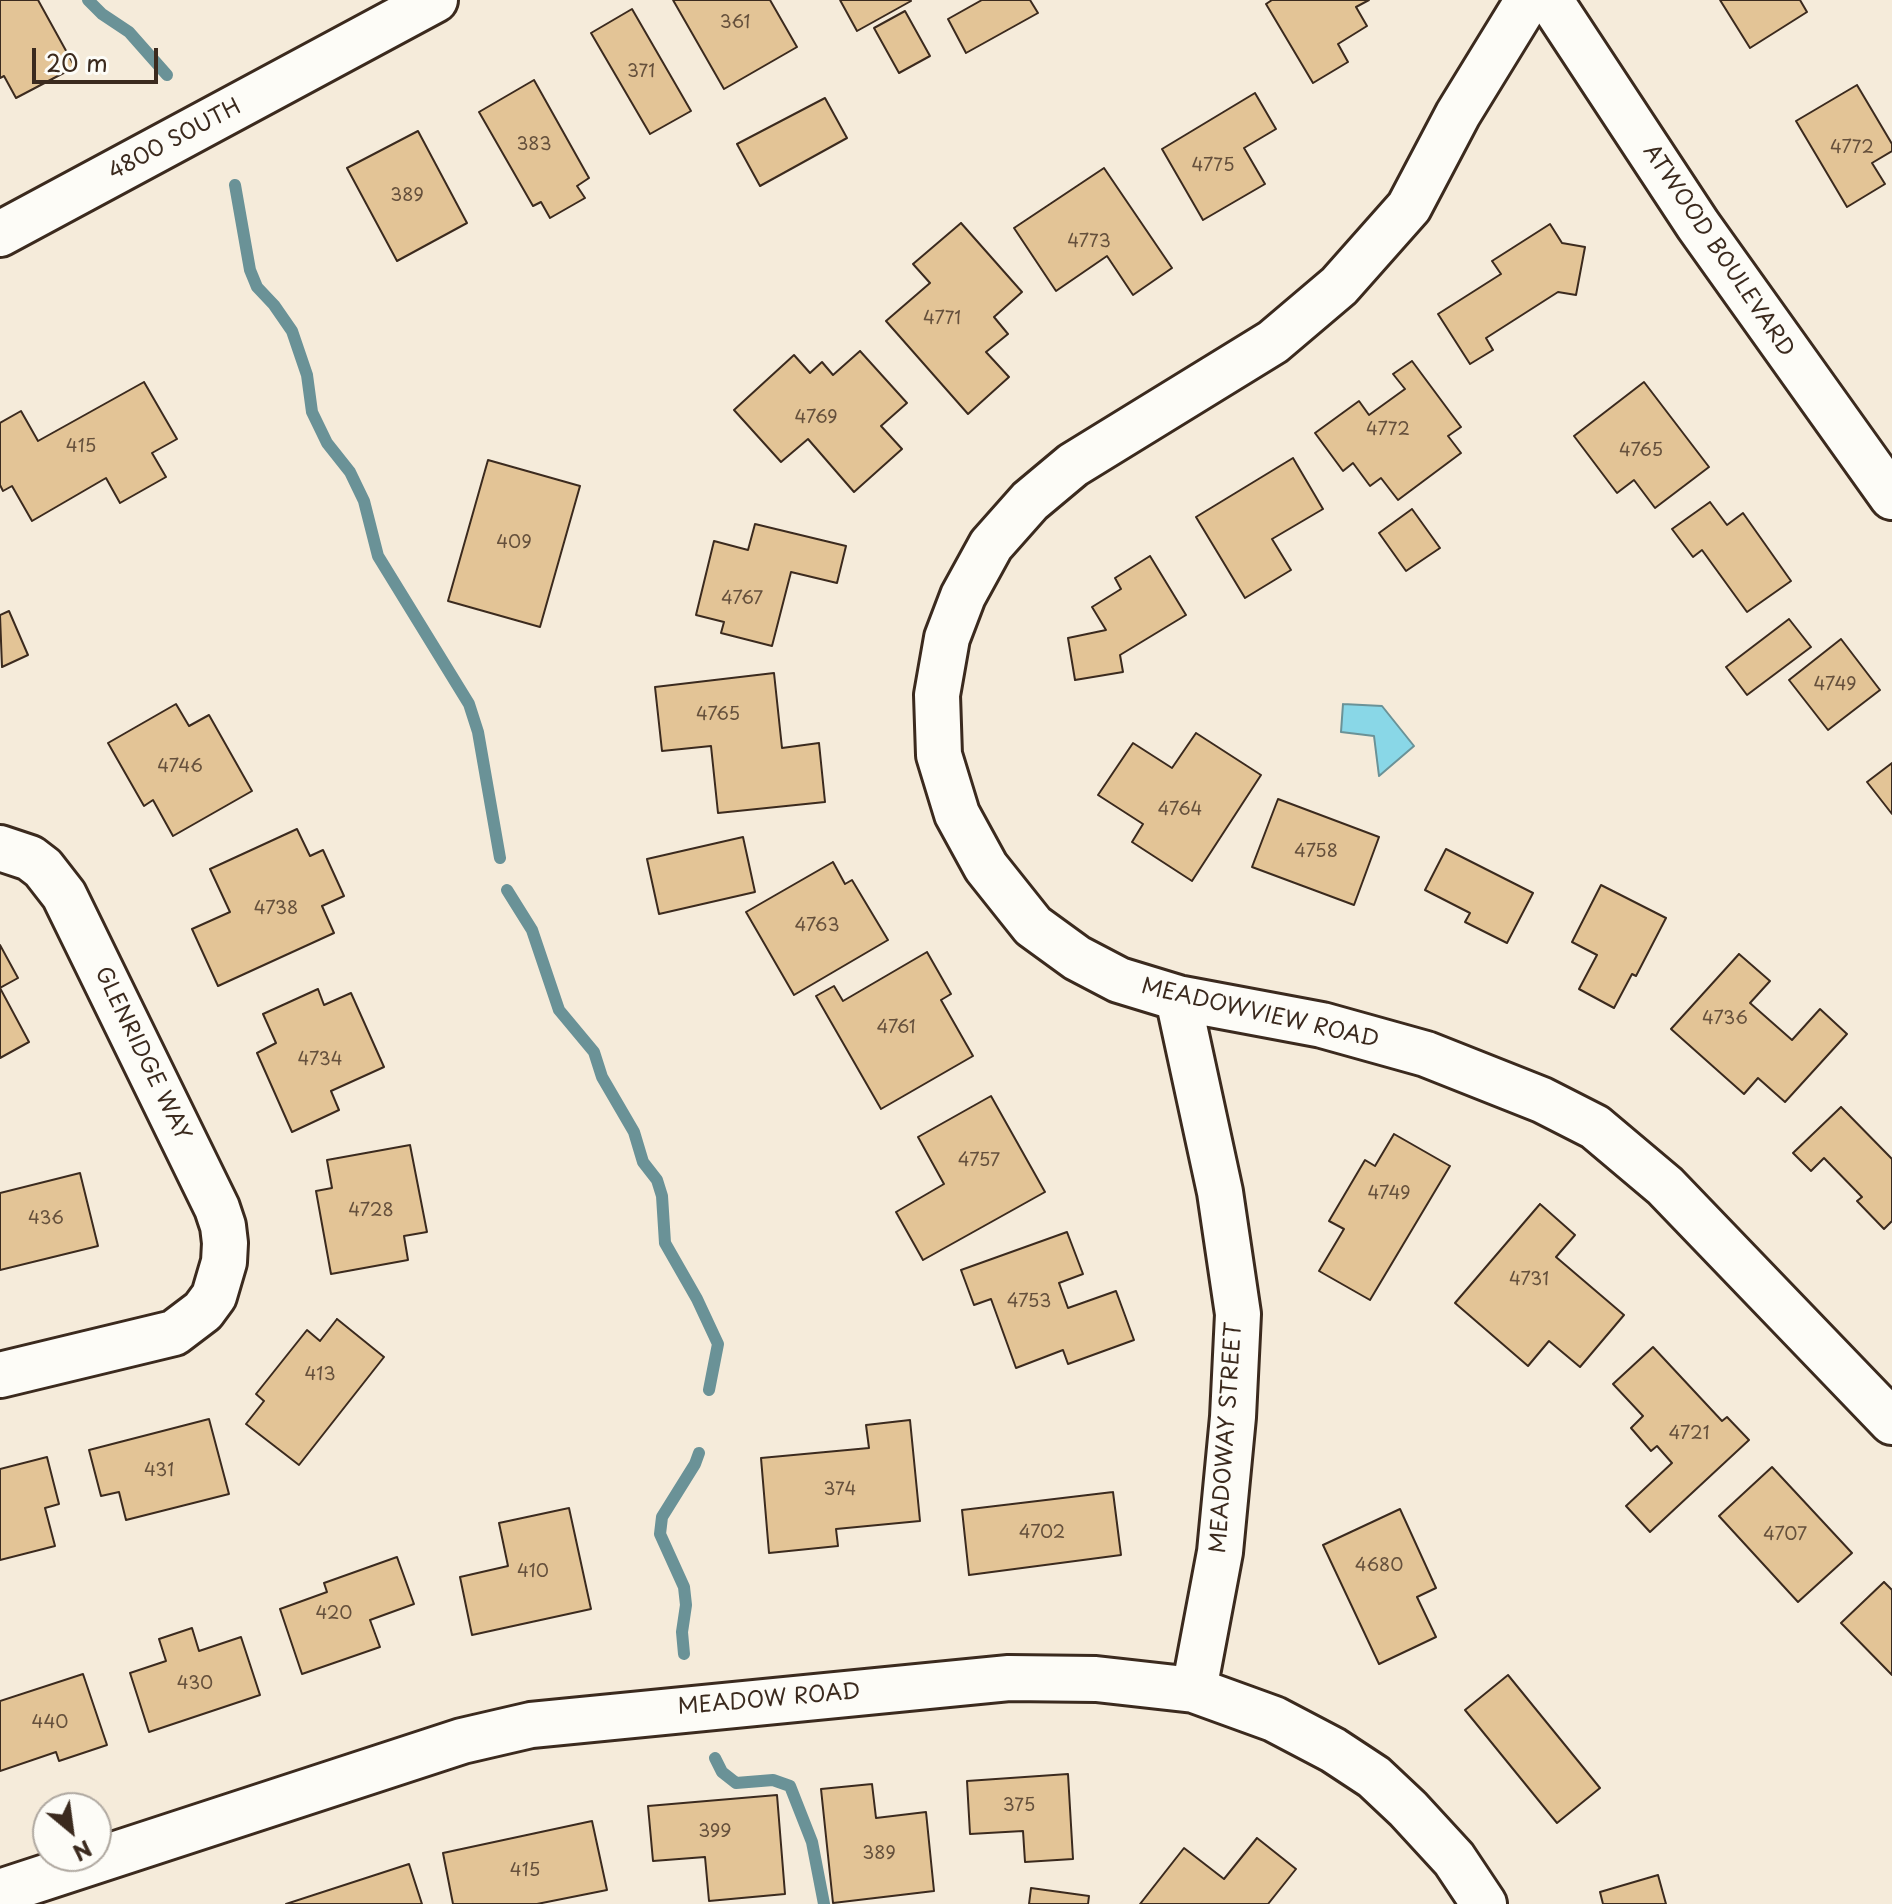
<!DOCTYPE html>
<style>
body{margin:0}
#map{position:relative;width:1892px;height:1904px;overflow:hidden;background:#f5ebda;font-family:"Playpen Sans",sans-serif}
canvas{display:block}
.north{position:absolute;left:32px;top:1792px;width:80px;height:80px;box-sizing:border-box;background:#fdfcf7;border:2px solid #afa8a0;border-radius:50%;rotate:151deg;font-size:22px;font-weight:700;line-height:32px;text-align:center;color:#3b2a1e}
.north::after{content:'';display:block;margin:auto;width:28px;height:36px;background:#3b2a1e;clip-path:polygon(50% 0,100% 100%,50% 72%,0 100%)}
.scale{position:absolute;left:32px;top:48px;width:126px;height:36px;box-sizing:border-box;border:4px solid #3b2a1e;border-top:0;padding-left:10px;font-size:24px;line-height:28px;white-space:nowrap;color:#3b2a1e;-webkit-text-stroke:6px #fdfcf7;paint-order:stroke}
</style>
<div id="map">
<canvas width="1892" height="1904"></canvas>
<div class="north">N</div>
<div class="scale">20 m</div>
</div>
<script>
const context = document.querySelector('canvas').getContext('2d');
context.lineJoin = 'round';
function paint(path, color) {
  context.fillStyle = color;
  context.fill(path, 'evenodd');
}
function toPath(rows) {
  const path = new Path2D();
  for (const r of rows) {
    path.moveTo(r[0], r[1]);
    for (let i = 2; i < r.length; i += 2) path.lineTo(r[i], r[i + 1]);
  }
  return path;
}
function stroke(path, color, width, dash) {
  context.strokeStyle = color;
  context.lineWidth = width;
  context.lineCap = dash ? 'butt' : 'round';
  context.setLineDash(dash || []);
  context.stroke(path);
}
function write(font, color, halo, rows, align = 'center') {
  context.font = font + ' "Playpen Sans",sans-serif';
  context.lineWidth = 8;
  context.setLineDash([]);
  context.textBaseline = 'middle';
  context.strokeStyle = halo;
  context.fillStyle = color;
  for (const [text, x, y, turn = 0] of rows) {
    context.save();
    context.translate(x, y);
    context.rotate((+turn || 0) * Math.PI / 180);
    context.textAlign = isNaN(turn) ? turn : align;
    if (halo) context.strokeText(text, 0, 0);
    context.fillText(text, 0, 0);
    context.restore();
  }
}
const water = toPath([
 [1343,704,1382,706,1414,746,1379,776,1374,736,1341,732,1343,704]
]);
paint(water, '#89d7e7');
stroke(water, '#6a9297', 2);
stroke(toPath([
 [88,0,102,14,129,32,167,75],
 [235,185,250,270,257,287,274,305,292,331,307,375,312,412,327,443,350,472,364,501,378,556,469,704,478,732,500,858],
 [507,890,532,930,559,1010,594,1052,602,1077,634,1132,643,1162,657,1180,662,1196,665,1243,697,1299,718,1344,709,1390],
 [684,1654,682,1632,686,1605,684,1587,660,1534,662,1517,695,1464,699,1453],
 [715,1758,722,1772,736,1783,773,1780,790,1786,812,1842,824,1904]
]), '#6a9297', 12);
const building = toPath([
 [0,0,38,0,75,67,16,98,4,76,0,78,0,0],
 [673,0,770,0,797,47,724,89,673,0],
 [840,0,910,0,911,1,857,31,840,0],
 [982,0,1030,0,1038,13,966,53,948,19,982,0],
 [1272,0,1369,0,1356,7,1367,26,1338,44,1348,62,1313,83,1266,4,1272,0],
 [1720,0,1800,0,1807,12,1750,48,1720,0],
 [632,9,691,111,650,134,591,33,632,9],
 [905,11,930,56,899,73,874,28,905,11],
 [534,80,589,178,577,186,585,198,550,218,541,202,533,206,479,112,534,80],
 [1857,85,1892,144,1892,151,1872,163,1885,184,1847,207,1796,121,1857,85],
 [1255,93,1276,129,1244,148,1265,184,1203,220,1162,149,1255,93],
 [825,98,847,138,760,186,737,144,825,98],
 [418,131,467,223,397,261,347,168,418,131],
 [1104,168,1172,268,1133,295,1107,256,1056,291,1014,228,1104,168],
 [961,223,1022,292,994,317,1008,334,986,352,1009,377,968,414,886,321,930,283,913,264,961,223],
 [1550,224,1562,243,1585,247,1576,295,1558,292,1486,338,1493,350,1470,364,1438,314,1501,274,1492,261,1550,224],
 [860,351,907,403,881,426,902,449,854,492,808,439,781,462,734,410,794,355,810,373,822,362,833,375,860,351],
 [1412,361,1461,427,1448,436,1461,453,1398,500,1381,478,1370,486,1353,463,1343,471,1315,433,1359,401,1369,415,1405,389,1393,374,1412,361],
 [144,382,177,439,152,453,166,477,120,503,106,478,32,521,12,486,3,491,0,485,0,423,21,411,38,441,144,382],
 [1644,382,1709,467,1655,508,1634,480,1617,493,1574,436,1644,382],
 [1293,458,1323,509,1272,539,1291,570,1245,598,1196,517,1293,458],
 [488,460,580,486,540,627,448,601,488,460],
 [1710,502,1727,525,1743,513,1791,581,1747,612,1702,550,1693,557,1672,529,1710,502],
 [1412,509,1440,548,1406,571,1379,533,1412,509],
 [755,524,846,546,837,583,791,572,772,646,721,633,724,622,696,615,714,541,748,550,755,524],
 [1150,556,1186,615,1120,655,1123,672,1075,680,1068,638,1106,630,1092,607,1121,589,1115,578,1150,556],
 [9,611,28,655,2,667,0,615,9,611],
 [1789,619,1811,647,1747,695,1726,667,1789,619],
 [1841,639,1880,690,1828,730,1789,680,1841,639],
 [774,673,782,748,819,743,825,802,718,813,711,746,662,751,655,687,774,673],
 [176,704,189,726,209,715,252,791,173,836,153,800,144,806,108,743,176,704],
 [1196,733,1261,775,1192,881,1132,842,1143,824,1098,795,1133,743,1172,768,1196,733],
 [1892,763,1892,814,1867,782,1892,763],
 [1278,799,1379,837,1354,905,1252,867,1278,799],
 [297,829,310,856,323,850,344,896,322,906,334,933,218,986,192,929,230,912,210,869,297,829],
 [743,837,755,892,659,914,647,859,743,837],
 [1446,849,1533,893,1507,943,1465,922,1470,913,1425,890,1446,849],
 [833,862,845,884,852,880,888,940,794,995,746,912,833,862],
 [1601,885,1666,918,1636,976,1632,974,1614,1008,1579,989,1597,955,1572,942,1601,885],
 [0,945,18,978,0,988,0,945],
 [927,952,951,994,941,1000,973,1056,881,1109,816,996,834,986,843,1001,927,952],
 [1739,954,1770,981,1750,1003,1792,1040,1820,1009,1847,1034,1785,1102,1758,1078,1744,1094,1671,1029,1739,954],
 [0,988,29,1042,0,1058,0,988],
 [318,989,324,1005,351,993,384,1067,331,1091,339,1110,292,1132,257,1053,276,1043,263,1014,318,989],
 [991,1096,1045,1192,923,1260,896,1212,944,1184,918,1137,991,1096],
 [1841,1107,1892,1159,1892,1221,1884,1229,1857,1201,1862,1197,1824,1158,1811,1171,1793,1153,1841,1107],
 [1394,1134,1450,1166,1370,1300,1319,1271,1344,1229,1329,1221,1365,1160,1375,1166,1394,1134],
 [410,1145,427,1232,404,1236,408,1260,331,1274,316,1191,332,1188,327,1160,410,1145],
 [80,1173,98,1246,0,1270,0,1193,80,1173],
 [1540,1204,1575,1235,1556,1257,1624,1315,1580,1367,1549,1341,1528,1366,1455,1303,1540,1204],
 [1067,1232,1083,1274,1059,1283,1068,1308,1116,1291,1134,1340,1068,1364,1063,1350,1016,1368,991,1299,974,1305,961,1270,1067,1232],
 [337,1319,384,1357,299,1465,246,1424,264,1401,256,1394,307,1330,320,1341,337,1319],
 [1653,1347,1722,1421,1727,1417,1749,1440,1650,1532,1626,1506,1672,1463,1657,1446,1651,1451,1631,1428,1643,1416,1613,1384,1653,1347],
 [209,1419,229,1494,126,1520,119,1492,101,1496,89,1450,209,1419],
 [910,1420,920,1521,836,1529,838,1546,769,1553,761,1458,869,1448,866,1425,910,1420],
 [47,1457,59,1504,45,1508,55,1546,0,1560,0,1469,47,1457],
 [1772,1467,1852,1553,1798,1602,1719,1516,1772,1467],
 [1113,1492,1121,1555,969,1575,962,1510,1113,1492],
 [569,1508,591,1609,472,1635,460,1577,508,1566,499,1523,569,1508],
 [1400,1509,1436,1588,1417,1597,1436,1637,1379,1664,1323,1545,1400,1509],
 [397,1557,414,1604,370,1620,380,1647,302,1674,280,1609,327,1592,324,1583,397,1557],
 [1884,1582,1892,1590,1892,1675,1841,1623,1884,1582],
 [192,1628,199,1651,241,1637,260,1695,149,1732,130,1673,166,1661,159,1639,192,1628],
 [83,1674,107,1745,59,1761,56,1752,0,1771,0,1701,83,1674],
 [1508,1675,1600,1788,1557,1823,1465,1710,1508,1675],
 [1068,1774,1073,1859,1025,1862,1023,1831,970,1834,967,1781,1068,1774],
 [872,1784,876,1818,926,1812,934,1891,833,1903,821,1789,872,1784],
 [777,1795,785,1894,709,1901,705,1857,653,1861,648,1806,777,1795],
 [592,1821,607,1890,537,1904,453,1904,443,1853,592,1821],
 [1257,1838,1296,1869,1268,1904,1140,1904,1184,1848,1224,1879,1257,1838],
 [409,1864,422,1904,286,1904,409,1864],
 [1658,1875,1666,1904,1603,1904,1600,1892,1658,1875],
 [1031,1888,1089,1896,1088,1904,1029,1904,1031,1888]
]);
paint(building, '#e3c496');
stroke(building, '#3b2a1e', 2);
const minor = toPath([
 [1528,0,1458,114,1409,207,1339,286,1273,342,1073,465,1030,501,991,545,963,596,947,638,937,695,939,755,957,814,986,867,1033,926,1077,958,1119,980,1178,998,1322,1025,1426,1054,1542,1100,1595,1127,1665,1186,1892,1422],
 [0,848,30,858,43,868,64,895,217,1208,223,1226,225,1243,224,1262,214,1296,203,1311,174,1333,0,1375],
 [1178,998,1220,1192,1238,1314,1233,1417,1220,1552,1194,1690],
 [0,1892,462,1741,531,1725,1009,1678,1096,1679,1194,1690,1274,1719,1333,1750,1374,1777,1408,1809,1454,1859,1484,1904]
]);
const tertiary = toPath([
 [1550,0,1698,225,1892,497],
 [0,234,435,0]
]);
stroke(minor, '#3b2a1e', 50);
stroke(tertiary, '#3b2a1e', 50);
stroke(minor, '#fdfcf7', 44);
stroke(tertiary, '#fdfcf7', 44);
write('18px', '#65503c', null, [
 ["361",735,23],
 ["371",641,72],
 ["383",534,145],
 ["4772",1852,148],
 ["4775",1213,166],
 ["389",407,196],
 ["4773",1089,242],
 ["4771",942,319],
 ["4769",816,418],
 ["4772",1388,430],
 ["415",81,447],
 ["4765",1641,451],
 ["409",514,543],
 ["4767",742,599],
 ["4749",1835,685],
 ["4765",718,715],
 ["4746",180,767],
 ["4764",1180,810],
 ["4758",1316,852],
 ["4738",276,909],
 ["4763",817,926],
 ["4736",1725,1019],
 ["4761",896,1028],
 ["4734",320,1060],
 ["4757",979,1161],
 ["4749",1389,1194],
 ["4728",371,1211],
 ["436",46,1219],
 ["4731",1529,1280],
 ["4753",1029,1302],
 ["413",320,1375],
 ["4721",1689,1434],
 ["431",159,1471],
 ["374",840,1490],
 ["4702",1042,1533],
 ["4707",1785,1535],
 ["4680",1379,1566],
 ["410",533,1572],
 ["420",334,1614],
 ["430",195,1684],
 ["440",50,1723],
 ["375",1019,1806],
 ["399",715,1832],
 ["389",879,1854],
 ["415",525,1871]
]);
write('22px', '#3b2a1e', '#fdfcf7', [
 ["4800 SOUTH",175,140,-28],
 ["ATWOOD BOULEVARD",1718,251,56],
 ["MEADOWVIEW ROAD",1260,1014,13],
 ["GLENRIDGE WAY",142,1054,64],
 ["MEADOWAY STREET",1227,1438,-86],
 ["MEADOW ROAD",769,1700,-5]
]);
</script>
